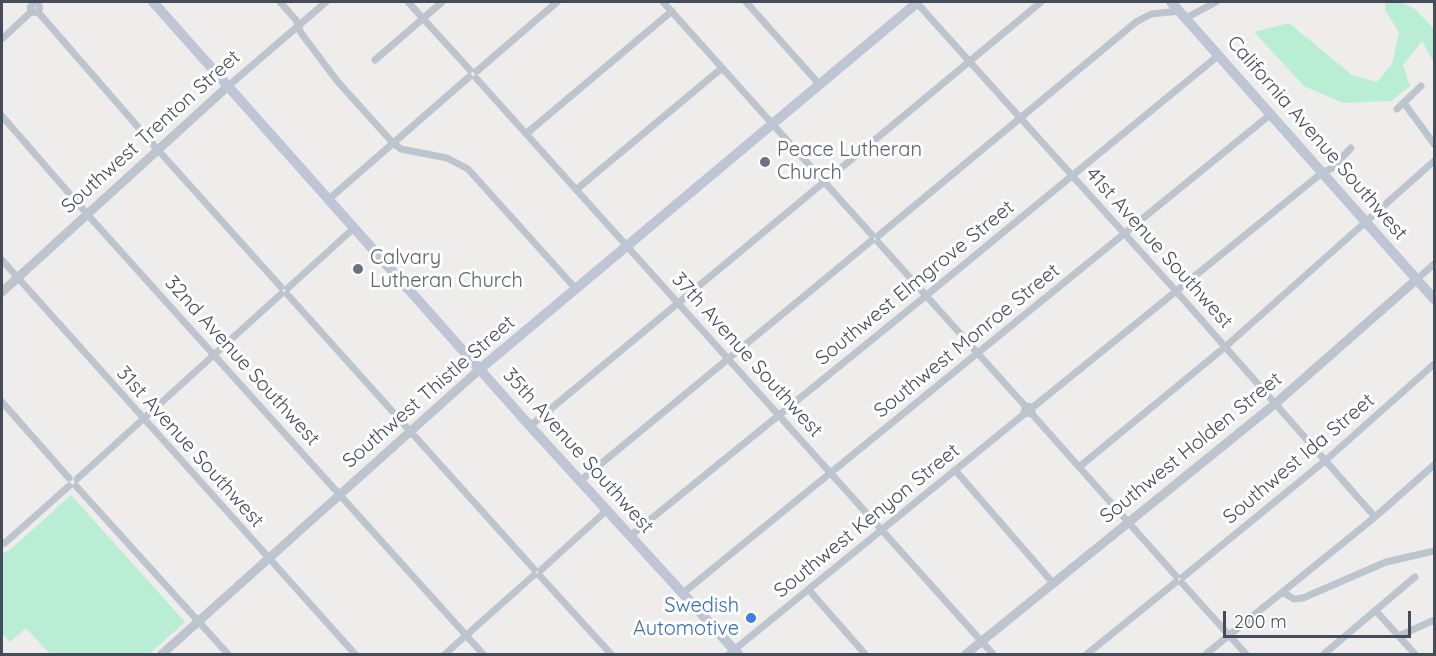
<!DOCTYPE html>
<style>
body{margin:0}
#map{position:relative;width:1436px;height:656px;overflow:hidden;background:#efecec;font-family:Quicksand,sans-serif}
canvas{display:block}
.frame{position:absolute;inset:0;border:3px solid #444c59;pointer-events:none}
.scale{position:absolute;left:1223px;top:611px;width:188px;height:27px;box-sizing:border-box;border:3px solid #444c59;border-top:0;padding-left:8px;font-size:18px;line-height:21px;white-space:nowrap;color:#444c59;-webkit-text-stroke:4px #fff;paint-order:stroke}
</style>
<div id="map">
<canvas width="1436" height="656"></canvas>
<div class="frame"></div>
<div class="scale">200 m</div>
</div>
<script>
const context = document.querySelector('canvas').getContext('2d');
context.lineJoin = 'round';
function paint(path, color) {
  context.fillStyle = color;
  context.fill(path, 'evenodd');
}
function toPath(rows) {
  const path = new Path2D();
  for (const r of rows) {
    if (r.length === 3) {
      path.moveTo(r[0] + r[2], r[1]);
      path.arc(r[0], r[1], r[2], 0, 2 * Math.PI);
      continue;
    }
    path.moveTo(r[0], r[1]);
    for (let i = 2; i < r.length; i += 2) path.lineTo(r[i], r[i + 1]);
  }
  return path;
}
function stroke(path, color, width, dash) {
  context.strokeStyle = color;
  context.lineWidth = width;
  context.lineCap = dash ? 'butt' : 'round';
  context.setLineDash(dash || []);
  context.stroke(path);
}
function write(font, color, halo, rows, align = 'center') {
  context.font = font + ' Quicksand,sans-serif';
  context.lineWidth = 6;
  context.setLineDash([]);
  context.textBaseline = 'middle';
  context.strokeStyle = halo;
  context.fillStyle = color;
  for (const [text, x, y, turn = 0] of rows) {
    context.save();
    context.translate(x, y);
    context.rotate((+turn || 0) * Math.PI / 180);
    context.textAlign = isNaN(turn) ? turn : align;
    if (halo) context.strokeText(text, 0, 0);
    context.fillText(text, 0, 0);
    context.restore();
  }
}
paint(toPath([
 [1385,2,1402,2,1416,10,1434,29,1434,63,1422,41,1403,65,1410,86,1391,101,1343,103,1304,86,1254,32,1289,23,1352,75,1377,82,1392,64,1399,32,1385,10],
 [71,495,185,622,149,654,50,654,26,628,10,642,2,633,2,553,10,550]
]), '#b9eed4');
stroke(toPath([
 [280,2,296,20,301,33,338,82,393,143,401,149,447,158,468,169,576,289],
 [408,2,470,70],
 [663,2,872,235],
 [746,2,819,84],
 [916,2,1176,291,1375,517],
 [35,8,4.5],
 [38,12,158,150,281,287],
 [1186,18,1216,2],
 [2,39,32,11],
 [375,60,442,2],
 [477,71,557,2],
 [476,78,993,654],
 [227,87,326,2],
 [1404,103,1434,144],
 [1397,109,1421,86],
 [2,116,87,214,483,654],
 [527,133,672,11],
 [577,189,722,68],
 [329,199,469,77],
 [878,236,1136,22,1151,14,1180,11],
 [878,242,1026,407],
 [2,260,355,654],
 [1417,279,1434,264],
 [288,288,354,228],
 [287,294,534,569],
 [2,402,69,478],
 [1032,408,1323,172,1331,169,1351,148],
 [1032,414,1176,576],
 [530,426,1041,2],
 [1079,467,1225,347,1434,161],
 [955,470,1053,583],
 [77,479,281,294],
 [580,481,871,241],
 [76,486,228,654],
 [630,536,922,299,1219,55],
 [2,544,6,542,69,486],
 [541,570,607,510],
 [540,576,611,654],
 [1183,577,1326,460,1434,364],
 [1182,583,1246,654],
 [809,590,865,654],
 [683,593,1271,114],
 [1284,593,1294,599,1303,598,1386,562,1434,551],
 [1376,611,1415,654],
 [1399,636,1434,620],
 [445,654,534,575],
 [729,654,1023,415,1026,406,1032,407,1032,414,1025,413],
 [1087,654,1176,582],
 [1206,654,1375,517,1434,465],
 [1324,654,1415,577]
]), '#bcc4ce', 7);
stroke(toPath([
 [2,292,227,87],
 [162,654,480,369],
 [966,654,1276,403,1417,279]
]), '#bcc4ce', 9);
stroke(toPath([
 [153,2,530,426,738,654],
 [1171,2,1434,299],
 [480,369,918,2]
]), '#bec6d5', 10);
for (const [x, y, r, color] of [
 [765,162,6,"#6b7280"],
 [358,269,6,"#6b7280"],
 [751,618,6,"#3f7fe0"]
]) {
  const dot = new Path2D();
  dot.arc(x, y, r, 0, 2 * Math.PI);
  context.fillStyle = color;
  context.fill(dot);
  stroke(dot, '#fff', 2);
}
write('20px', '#444c59', '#fff', [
 ["Southwest Trenton Street",151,132,-42],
 ["California Avenue Southwest",1317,138,49],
 ["41st Avenue Southwest",1159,248,48],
 ["Southwest Elmgrove Street",915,283,-39],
 ["Southwest Monroe Street",967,341,-39],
 ["37th Avenue Southwest",747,355,48],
 ["32nd Avenue Southwest",242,361,48],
 ["Southwest Thistle Street",429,392,-41],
 ["31st Avenue Southwest",190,447,48],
 ["Southwest Holden Street",1191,448,-39],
 ["35th Avenue Southwest",578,451,48],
 ["Southwest Ida Street",1299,459,-40],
 ["Southwest Kenyon Street",867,521,-39]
]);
write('20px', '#5b616d', '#fff', [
 ["Peace Lutheran",777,150],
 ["Church",777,173],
 ["Calvary",370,258],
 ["Lutheran Church",370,281]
], 'left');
write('20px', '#366cbe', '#fff', [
 ["Swedish",739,606],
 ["Automotive",739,629]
], 'right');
</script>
